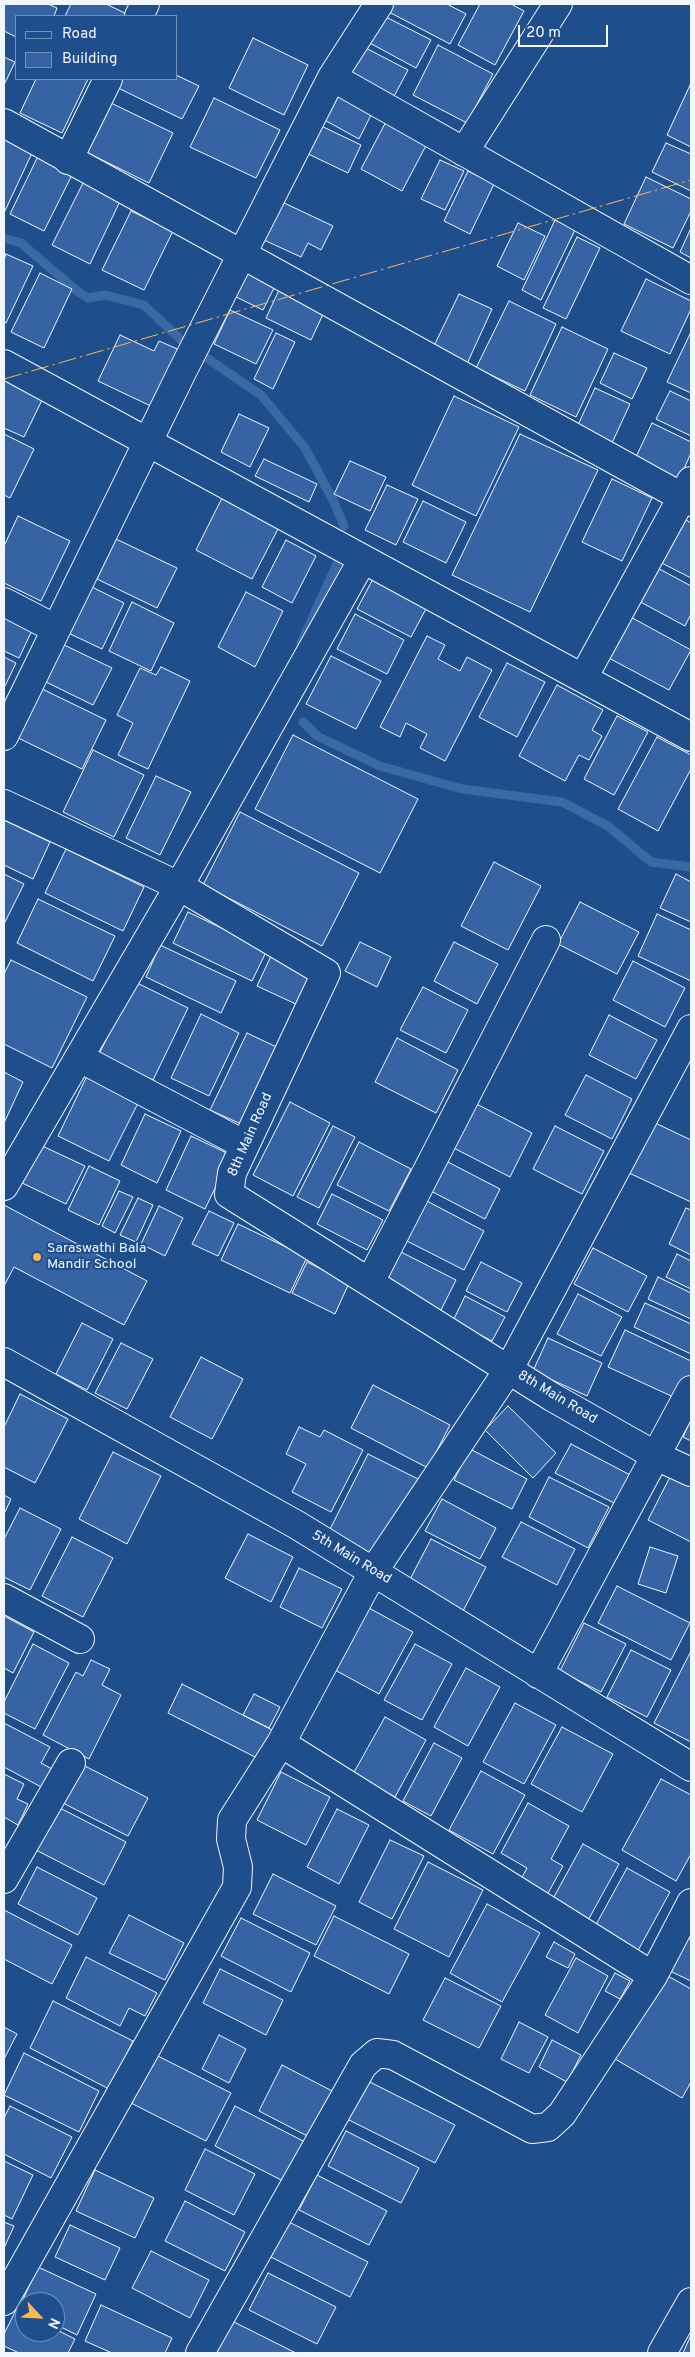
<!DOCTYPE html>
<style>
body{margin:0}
#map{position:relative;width:695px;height:2357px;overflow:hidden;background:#1f4e8c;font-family:Overpass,sans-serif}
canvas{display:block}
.frame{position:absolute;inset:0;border:5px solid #f2f6ff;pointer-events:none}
.legend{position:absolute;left:15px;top:15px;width:162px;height:65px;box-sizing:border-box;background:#1f4e8c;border:1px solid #7391ba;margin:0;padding:6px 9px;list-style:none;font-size:15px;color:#f2f6ff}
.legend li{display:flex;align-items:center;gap:10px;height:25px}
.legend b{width:25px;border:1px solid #7391ba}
.north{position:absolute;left:15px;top:2292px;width:50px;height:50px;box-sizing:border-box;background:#1f4e8c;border:1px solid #7391ba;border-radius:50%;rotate:115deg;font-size:14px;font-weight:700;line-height:20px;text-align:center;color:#f2f6ff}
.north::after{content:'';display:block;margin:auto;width:18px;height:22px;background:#ffb74d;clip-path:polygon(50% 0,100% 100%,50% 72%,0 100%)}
.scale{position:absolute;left:518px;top:25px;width:90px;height:22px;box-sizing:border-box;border:2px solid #f2f6ff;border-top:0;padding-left:6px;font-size:15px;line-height:18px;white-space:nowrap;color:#f2f6ff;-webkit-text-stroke:4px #1f4e8c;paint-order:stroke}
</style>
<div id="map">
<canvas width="695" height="2357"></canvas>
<div class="frame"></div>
<ul class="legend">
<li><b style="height:6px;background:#1f4e8c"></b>Road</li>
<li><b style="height:14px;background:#3563a3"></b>Building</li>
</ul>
<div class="north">N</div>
<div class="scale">20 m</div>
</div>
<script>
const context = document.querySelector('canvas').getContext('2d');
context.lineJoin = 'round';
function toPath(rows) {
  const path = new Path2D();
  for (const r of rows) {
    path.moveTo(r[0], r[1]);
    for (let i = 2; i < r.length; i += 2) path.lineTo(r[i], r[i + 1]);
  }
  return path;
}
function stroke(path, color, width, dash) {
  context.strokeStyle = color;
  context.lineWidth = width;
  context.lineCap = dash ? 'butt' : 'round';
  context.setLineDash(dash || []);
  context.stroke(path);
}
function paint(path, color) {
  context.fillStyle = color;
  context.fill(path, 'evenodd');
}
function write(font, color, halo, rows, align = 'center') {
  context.font = font + ' Overpass,sans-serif';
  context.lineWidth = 4;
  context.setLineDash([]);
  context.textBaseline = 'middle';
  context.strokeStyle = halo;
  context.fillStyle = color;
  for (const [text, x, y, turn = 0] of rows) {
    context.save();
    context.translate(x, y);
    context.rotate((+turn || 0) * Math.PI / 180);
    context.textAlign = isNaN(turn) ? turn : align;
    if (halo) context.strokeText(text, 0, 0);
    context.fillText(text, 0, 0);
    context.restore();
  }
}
stroke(toPath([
 [4,238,21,243,77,291,88,298,105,295,144,305,183,342],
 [201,354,261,395,305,448,333,500,344,526],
 [301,643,339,559],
 [303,722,317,736,380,766,462,789,562,802,608,826,651,862,691,867]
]), '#3b69a3', 9);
const building = toPath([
 [4,4,48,4,57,8,54,16,16,16,16,37,4,31,4,4],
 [71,4,106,4,131,16,65,16,71,4],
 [391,4,447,4,466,14,450,44,387,11,391,4],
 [480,4,511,4,524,11,495,65,458,45,480,4],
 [380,14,431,40,416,68,366,41,380,14],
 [253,38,308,65,284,115,229,88,253,38],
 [360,45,408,70,391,102,343,77,360,45],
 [438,45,493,74,467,123,413,95,438,45],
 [4,57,15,62,4,85,4,57],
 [176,75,199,86,182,119,118,88,123,79,176,79,176,75],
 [36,79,88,79,62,133,20,113,36,79],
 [691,83,691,147,667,135,691,83],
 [336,84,376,105,359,139,319,117,336,84],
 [214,98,280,130,256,178,190,147,214,98],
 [109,102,173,133,149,183,86,152,109,102],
 [389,116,430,138,402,191,361,169,389,116],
 [315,123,361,145,348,173,302,151,315,123],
 [5,140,32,153,4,213,4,143,5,140],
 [666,143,691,154,691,191,652,172,666,143],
 [39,154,74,171,44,231,10,214,39,154],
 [440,160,464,171,445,210,421,199,440,160],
 [468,171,494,184,470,234,444,221,468,171],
 [86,177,123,195,90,264,52,245,86,177],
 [646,177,691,199,691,211,673,248,624,224,646,177],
 [282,202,333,226,321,250,308,243,301,257,264,240,282,202],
 [131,211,173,231,144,290,102,270,131,211],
 [555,220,575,230,541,300,522,290,555,220],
 [518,223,545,236,524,280,497,266,518,223],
 [691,228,691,258,680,252,691,228],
 [577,237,600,248,566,319,543,308,577,237],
 [6,254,33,266,6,323,4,322,4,260,6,254],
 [241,270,275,286,263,310,230,294,241,270],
 [40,273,72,289,44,348,11,332,40,273],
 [646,279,691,301,691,309,670,354,621,331,646,279],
 [280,288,325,310,311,340,266,318,280,288],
 [459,294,492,309,466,366,432,350,459,294],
 [509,301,556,324,525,391,476,368,509,301],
 [230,310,273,330,256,364,214,344,230,310],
 [562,327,608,349,576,417,530,395,562,327],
 [691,332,691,393,667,382,691,332],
 [276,333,295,342,273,389,254,379,276,333],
 [120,335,154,351,159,341,182,351,155,408,98,381,120,335],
 [614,353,647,368,632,399,600,383,614,353],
 [4,377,44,396,24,437,4,428,4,377],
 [595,388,630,404,612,443,577,427,595,388],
 [670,391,691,401,691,436,656,419,670,391],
 [454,396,519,427,476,516,412,485,454,396],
 [239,414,269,428,250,467,221,452,239,414],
 [652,423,691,442,691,453,679,480,635,459,652,423],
 [4,434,34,449,10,498,4,495,4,434],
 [520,434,598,470,530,612,452,575,520,434],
 [264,459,317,484,309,502,255,476,264,459],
 [350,461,386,477,370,511,334,494,350,461],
 [612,479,652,498,622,561,582,542,612,479],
 [387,485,418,499,396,545,365,530,387,485],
 [222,498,279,527,252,579,196,550,222,498],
 [423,501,466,522,446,563,403,542,423,501],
 [678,515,691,523,691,578,654,559,678,515],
 [18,516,70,541,41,601,4,583,4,546,18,516],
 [116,539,177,568,157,608,97,579,116,539],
 [286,540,316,556,292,603,262,587,286,540],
 [652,565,691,586,691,614,685,626,635,599,652,565],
 [374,577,428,605,411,637,357,609,374,577],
 [86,584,124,603,102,649,64,631,86,584],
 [246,592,283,611,255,667,218,647,246,592],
 [132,602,174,623,151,671,109,651,132,602],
 [4,607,36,622,19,658,4,651,4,607],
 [355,614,404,640,387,674,337,649,355,614],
 [627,615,691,650,669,690,605,656,627,615],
 [427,636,445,645,438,659,460,671,467,657,492,670,445,761,420,748,427,734,406,723,400,737,380,727,427,636],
 [62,644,112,668,93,705,44,681,62,644],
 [331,656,381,681,356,729,306,704,331,656],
 [4,657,16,663,4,688,4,657],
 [507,663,545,682,517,737,479,717,507,663],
 [161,667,190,681,148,769,118,755,133,723,117,715,140,668,156,675,161,667],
 [557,685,603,710,592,730,602,736,589,760,579,755,565,781,519,756,557,685],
 [36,686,106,720,82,769,12,735,36,686],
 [617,716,648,732,614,795,584,779,617,716],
 [293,735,418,799,380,873,255,809,293,735],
 [657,737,691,755,691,769,658,831,618,809,657,737],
 [93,750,144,775,114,837,63,812,93,750],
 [156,776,191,792,160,855,126,838,156,776],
 [240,812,359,873,322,946,203,885,240,812],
 [4,820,50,842,33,879,4,865,4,820],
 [66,849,144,887,123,931,45,893,66,849],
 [494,862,541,886,508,950,461,926,494,862],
 [4,874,24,884,4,924,4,874],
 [676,874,691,882,691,922,660,908,676,874],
 [38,899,115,936,93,981,17,943,38,899],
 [580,902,639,932,617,974,558,944,580,902],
 [188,912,267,950,252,981,173,943,188,912],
 [657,914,691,930,691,981,638,956,657,914],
 [360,942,391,957,377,987,345,971,360,942],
 [454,942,498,964,477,1004,434,981,454,942],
 [160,945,236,981,221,1013,146,977,160,945],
 [271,956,314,977,300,1006,257,986,271,956],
 [11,960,87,997,52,1068,4,1044,4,974,11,960],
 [633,961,685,988,665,1027,613,1000,633,961],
 [135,982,188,1008,153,1080,99,1054,135,982],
 [423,987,468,1010,446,1053,400,1030,423,987],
 [201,1014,239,1033,209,1096,171,1078,201,1014],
 [609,1015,657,1040,636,1079,589,1055,609,1015],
 [247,1033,287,1052,250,1128,210,1110,247,1033],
 [397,1038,458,1070,436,1113,375,1082,397,1038],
 [4,1072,23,1082,4,1123,4,1072],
 [88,1074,140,1099,109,1161,58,1136,88,1074],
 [586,1075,632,1099,612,1139,565,1115,586,1075],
 [471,1101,532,1133,510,1177,448,1145,471,1101],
 [290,1102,330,1123,293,1196,253,1175,290,1102],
 [145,1114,181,1131,157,1183,121,1165,145,1114],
 [651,1121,691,1140,691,1202,627,1172,651,1121],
 [333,1126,355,1137,319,1208,297,1197,333,1126],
 [555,1126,604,1151,582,1194,533,1169,555,1126],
 [191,1136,231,1155,205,1209,166,1190,191,1136],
 [359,1142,411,1169,389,1211,337,1185,359,1142],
 [38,1144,85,1166,66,1204,20,1182,38,1144],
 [444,1160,500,1189,485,1219,429,1190,444,1160],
 [89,1166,120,1181,99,1225,68,1210,89,1166],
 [119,1191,133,1197,115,1233,102,1226,119,1191],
 [332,1194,383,1220,367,1250,317,1224,332,1194],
 [138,1198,153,1205,136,1242,120,1235,138,1198],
 [423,1199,484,1231,464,1270,403,1239,423,1199],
 [4,1205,147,1281,124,1325,14,1267,4,1286,4,1205],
 [159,1206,183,1218,165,1256,141,1244,159,1206],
 [686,1208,691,1210,691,1255,669,1244,686,1208],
 [209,1211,234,1223,218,1256,192,1244,209,1211],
 [238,1224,307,1257,290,1293,221,1260,238,1224],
 [593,1248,647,1276,628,1312,574,1284,593,1248],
 [401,1252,456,1280,439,1314,384,1286,401,1252],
 [677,1254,691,1261,691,1289,666,1277,677,1254],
 [307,1262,349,1283,335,1314,292,1293,307,1262],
 [481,1262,522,1283,507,1312,466,1291,481,1262],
 [658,1277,691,1293,691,1319,648,1299,658,1277],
 [578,1294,622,1317,601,1356,557,1334,578,1294],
 [465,1296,505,1317,492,1341,453,1321,465,1296],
 [645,1303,691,1324,691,1354,634,1327,645,1303],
 [82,1323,113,1339,87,1390,56,1374,82,1323],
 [625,1330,691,1361,691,1377,680,1400,608,1367,625,1330],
 [548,1338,602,1363,587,1396,533,1371,548,1338],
 [121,1343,153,1359,127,1409,95,1393,121,1343],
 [201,1357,243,1379,212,1439,170,1417,201,1357],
 [373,1385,450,1425,428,1468,351,1428,373,1385],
 [20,1394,68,1419,35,1483,4,1467,4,1427,20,1394],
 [508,1406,556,1453,533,1478,485,1430,508,1406],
 [691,1419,691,1441,683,1437,691,1419],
 [299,1427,320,1437,324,1430,363,1450,331,1512,292,1492,306,1464,286,1454,299,1427],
 [571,1444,634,1477,620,1506,555,1473,571,1444],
 [470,1449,527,1479,512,1509,454,1480,470,1449],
 [113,1452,161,1476,127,1544,79,1519,113,1452],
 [368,1454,418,1479,377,1559,328,1533,368,1454],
 [671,1475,691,1485,691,1542,648,1520,671,1475],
 [549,1477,609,1507,588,1548,529,1517,549,1477],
 [4,1495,11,1499,4,1514,4,1495],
 [442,1499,496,1528,480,1559,425,1531,442,1499],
 [20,1508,61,1529,30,1590,4,1577,4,1539,20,1508],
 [521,1522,575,1549,557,1585,502,1557,521,1522],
 [248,1534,293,1557,271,1602,225,1578,248,1534],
 [72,1537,113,1558,83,1617,42,1596,72,1537],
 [431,1539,486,1567,463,1611,408,1583,431,1539],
 [650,1547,678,1556,666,1593,638,1584,650,1547],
 [299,1568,342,1589,322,1628,280,1607,299,1568],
 [617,1586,690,1623,671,1660,598,1623,617,1586],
 [369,1608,413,1632,379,1694,335,1670,369,1608],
 [4,1616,34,1632,13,1673,4,1668,4,1616],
 [584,1623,626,1644,601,1692,560,1671,584,1623],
 [33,1644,69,1663,35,1729,4,1713,4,1702,33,1644],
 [415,1644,452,1664,422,1720,384,1700,415,1644],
 [631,1650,671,1670,647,1717,607,1697,631,1650],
 [691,1651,691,1742,654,1723,691,1651],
 [91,1660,110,1669,102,1685,121,1695,89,1759,43,1735,76,1672,83,1676,91,1660],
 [466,1668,500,1687,468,1746,434,1727,466,1668],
 [182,1684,278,1733,263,1761,168,1713,182,1684],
 [254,1694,280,1707,269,1728,243,1715,254,1694],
 [515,1703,556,1725,524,1784,483,1762,515,1703],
 [385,1717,426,1740,395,1797,353,1774,385,1717],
 [4,1723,50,1747,41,1763,52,1769,43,1788,4,1767,4,1723],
 [562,1727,613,1754,582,1812,531,1784,562,1727],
 [434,1743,462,1758,431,1816,403,1801,434,1743],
 [77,1762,148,1798,128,1836,57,1800,77,1762],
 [481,1771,525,1795,493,1854,449,1830,481,1771],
 [281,1772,330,1797,306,1845,257,1820,281,1772],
 [4,1774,24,1784,17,1799,28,1804,18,1825,4,1817,4,1774],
 [661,1779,691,1795,691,1854,676,1881,622,1850,661,1779],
 [528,1803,569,1826,551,1859,563,1866,547,1895,520,1881,527,1868,501,1853,528,1803],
 [58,1807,126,1842,104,1885,36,1850,58,1807],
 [337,1809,369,1825,339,1884,307,1867,337,1809],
 [390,1840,424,1856,392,1919,359,1902,390,1840],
 [583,1844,619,1864,586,1924,550,1904,583,1844],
 [428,1862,483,1890,449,1957,394,1929,428,1862],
 [37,1867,97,1898,78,1935,18,1904,37,1867],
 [627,1868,670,1892,635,1956,592,1932,627,1868],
 [273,1874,336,1906,316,1945,253,1914,273,1874],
 [487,1904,540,1933,502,2002,450,1973,487,1904],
 [4,1910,72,1945,52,1984,4,1959,4,1910],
 [129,1915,184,1943,165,1980,109,1953,129,1915],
 [334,1916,409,1954,389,1994,314,1956,334,1916],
 [241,1918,310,1953,291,1992,221,1956,241,1918],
 [686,1937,691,1940,691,1981,670,1971,686,1937],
 [554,1942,575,1954,568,1968,546,1957,554,1942],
 [86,1957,157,1993,145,2016,129,2008,120,2026,66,1998,86,1957],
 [576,1958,608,1976,578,2033,545,2015,576,1958],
 [220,1969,283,2000,266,2035,203,2003,220,1969],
 [659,1971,691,1989,691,2082,682,2098,610,2056,659,1971],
 [615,1973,630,1981,620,1999,605,1991,615,1973],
 [445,1978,501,2006,479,2048,423,2020,445,1978],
 [53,2001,133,2041,109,2089,30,2048,53,2001],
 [519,2022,548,2037,529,2073,501,2059,519,2022],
 [4,2027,17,2034,4,2059,4,2027],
 [219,2035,246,2049,229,2083,202,2069,219,2035],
 [552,2040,581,2055,567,2082,539,2067,552,2040],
 [24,2053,99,2091,79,2132,4,2095,24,2053],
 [152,2053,231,2093,206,2141,127,2101,152,2053],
 [282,2065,338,2094,315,2140,259,2111,282,2065],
 [364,2079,455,2125,435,2163,345,2118,364,2079],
 [10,2106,72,2137,51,2178,4,2154,4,2118,10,2106],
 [235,2106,305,2142,285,2182,215,2146,235,2106],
 [346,2131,419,2168,401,2203,328,2166,346,2131],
 [205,2149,255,2174,234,2215,185,2190,205,2149],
 [4,2161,33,2175,12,2219,4,2215,4,2161],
 [95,2170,154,2198,135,2238,76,2211,95,2170],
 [317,2175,387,2211,369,2245,299,2210,317,2175],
 [185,2201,245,2232,225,2271,165,2241,185,2201],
 [283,2219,368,2262,350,2297,265,2254,283,2219],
 [4,2222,14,2226,4,2248,4,2222],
 [70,2225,120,2248,105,2280,55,2257,70,2225],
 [151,2251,209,2280,190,2318,132,2288,151,2251],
 [38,2267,96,2294,77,2335,55,2324,55,2302,25,2302,25,2311,19,2308,38,2267],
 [268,2273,336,2307,317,2344,249,2310,268,2273],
 [101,2305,172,2338,165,2353,112,2353,85,2341,101,2305],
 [16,2310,25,2314,25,2332,55,2332,55,2329,75,2339,68,2353,19,2353,4,2346,4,2334,16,2310],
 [230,2320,296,2353,214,2353,230,2320],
 [691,2335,691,2353,683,2353,691,2335]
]);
paint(building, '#3563a3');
stroke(building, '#f2f6ff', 1);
const street = toPath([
 [139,16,145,4],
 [332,77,379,4],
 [4,123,691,502],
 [464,152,558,4],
 [68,160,108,79],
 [4,364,691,737],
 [4,602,56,629],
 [583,678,691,481],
 [4,736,182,372,332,77,691,280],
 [4,804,179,886,326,973,232,1173,229,1194,552,1397,656,1456,691,1472],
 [691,1029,509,1369,373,1572,281,1743,653,1976,691,1903],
 [80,1058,245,1145],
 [4,1186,179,886,363,559],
 [370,1282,546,940],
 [4,1362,297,1525,691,1767],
 [4,1598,80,1639],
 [538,1674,691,1390],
 [4,1879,71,1763],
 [4,2301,237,1887,238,1867,231,1839,232,1820,281,1743],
 [200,2353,363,2065,377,2053,393,2055,532,2129,548,2127,562,2114,653,1976],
 [662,2353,691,2302]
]);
stroke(street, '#f2f6ff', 30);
stroke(street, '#1f4e8c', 28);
stroke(toPath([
 [4,379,691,180]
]), '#ffb74d', 1, [18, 4, 2.5, 4]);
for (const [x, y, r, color] of [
 [37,1257,5,"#ffb74d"]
]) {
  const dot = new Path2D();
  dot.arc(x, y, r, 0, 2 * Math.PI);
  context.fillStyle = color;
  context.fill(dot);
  stroke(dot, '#1f4e8c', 2);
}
write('14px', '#f2f6ff', '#1f4e8c', [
 ["8th Main Road",251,1135,-66],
 ["8th Main Road",557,1398,31],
 ["5th Main Road",351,1558,31]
]);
write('14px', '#f2f6ff', '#1f4e8c', [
 ["Saraswathi Bala",47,1249],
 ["Mandir School",47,1265]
], 'left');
</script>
